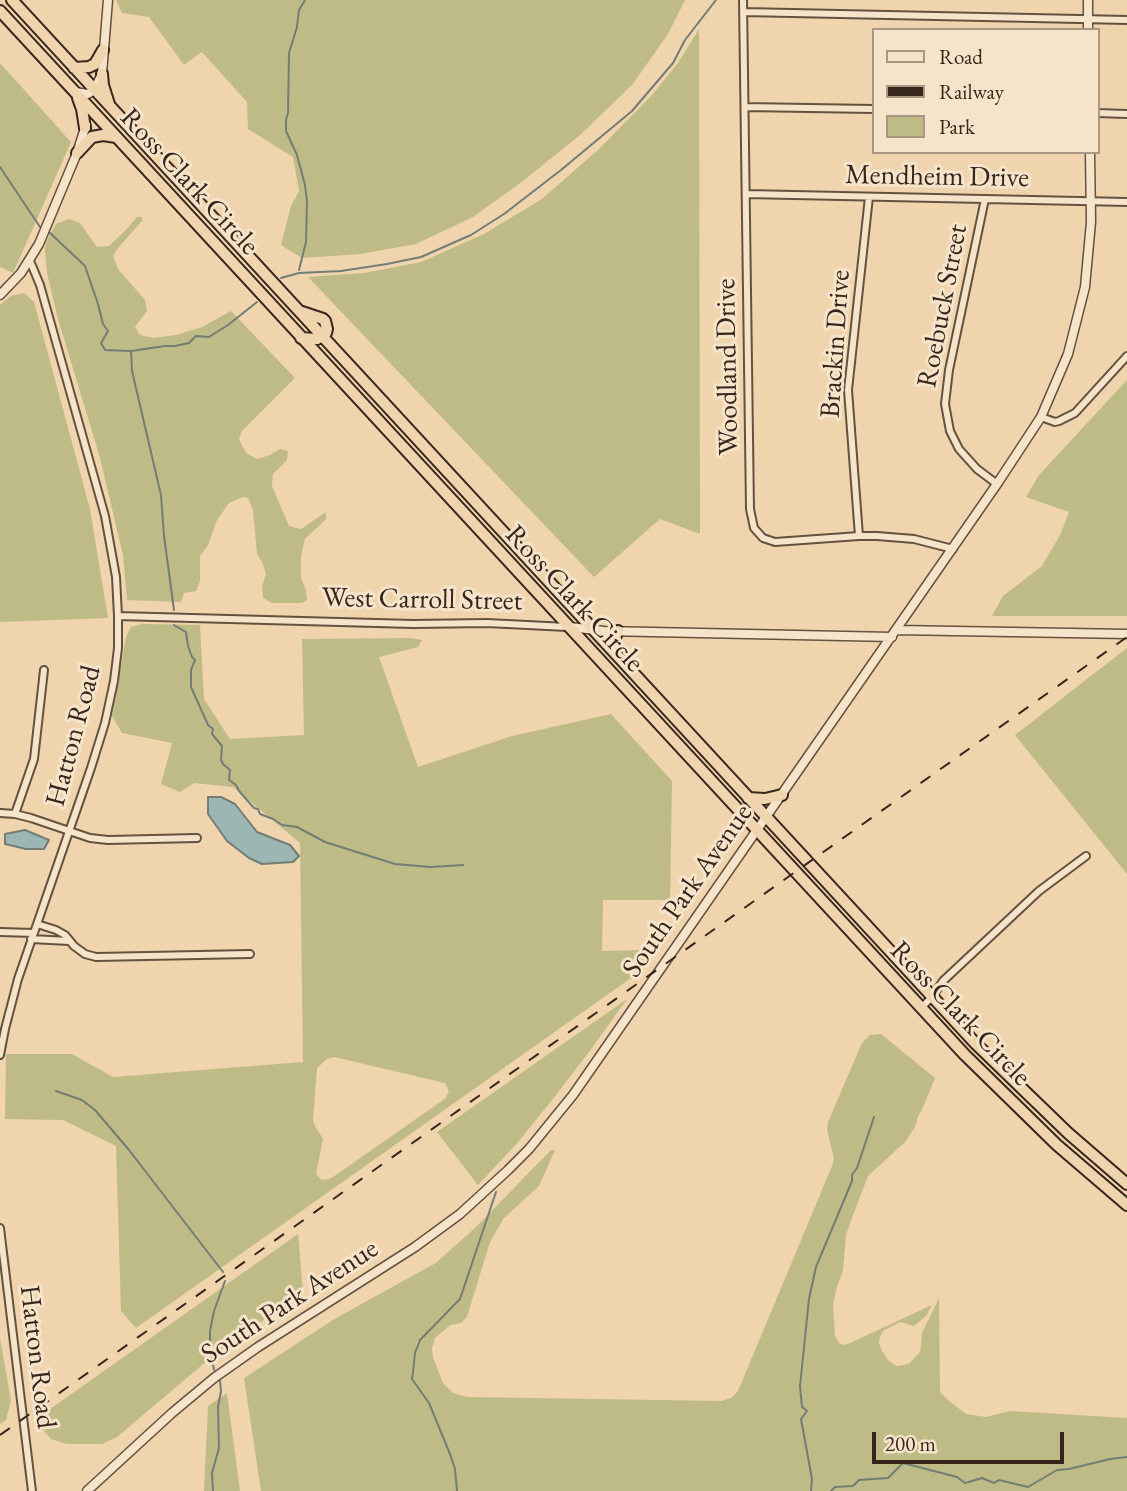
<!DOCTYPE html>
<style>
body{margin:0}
#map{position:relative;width:1127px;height:1491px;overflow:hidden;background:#efd4ad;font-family:"EB Garamond",serif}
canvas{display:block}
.legend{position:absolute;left:872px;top:28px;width:228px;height:126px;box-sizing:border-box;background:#f5e3ca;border:2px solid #a99784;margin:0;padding:9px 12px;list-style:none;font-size:21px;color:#36261b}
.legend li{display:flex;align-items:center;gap:14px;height:35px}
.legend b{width:35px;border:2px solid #a99784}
.scale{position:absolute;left:872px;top:1432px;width:192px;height:32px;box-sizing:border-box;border:4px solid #36261b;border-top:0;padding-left:9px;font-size:21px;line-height:24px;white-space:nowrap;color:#36261b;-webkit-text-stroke:5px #f5e3ca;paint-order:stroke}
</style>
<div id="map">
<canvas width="1127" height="1491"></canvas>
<ul class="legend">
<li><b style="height:9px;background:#f5e3ca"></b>Road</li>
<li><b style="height:9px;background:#36261b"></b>Railway</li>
<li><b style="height:19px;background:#bfbb86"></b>Park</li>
</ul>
<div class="scale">200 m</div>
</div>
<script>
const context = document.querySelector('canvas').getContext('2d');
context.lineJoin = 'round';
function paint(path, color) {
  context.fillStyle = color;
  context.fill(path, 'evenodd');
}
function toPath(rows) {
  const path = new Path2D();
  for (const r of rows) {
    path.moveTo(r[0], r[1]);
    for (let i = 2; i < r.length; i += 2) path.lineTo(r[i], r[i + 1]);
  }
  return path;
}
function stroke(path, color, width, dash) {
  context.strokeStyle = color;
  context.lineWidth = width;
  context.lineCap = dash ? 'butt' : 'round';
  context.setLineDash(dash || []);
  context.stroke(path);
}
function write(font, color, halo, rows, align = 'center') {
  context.font = font + ' "EB Garamond",serif';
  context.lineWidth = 6;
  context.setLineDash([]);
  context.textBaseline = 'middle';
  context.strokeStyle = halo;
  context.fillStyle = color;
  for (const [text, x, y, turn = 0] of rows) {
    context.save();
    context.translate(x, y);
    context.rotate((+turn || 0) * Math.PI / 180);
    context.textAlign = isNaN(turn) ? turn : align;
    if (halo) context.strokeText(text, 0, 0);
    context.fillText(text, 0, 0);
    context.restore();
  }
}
paint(toPath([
 [116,0,685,0,668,34,632,85,580,135,523,181,473,217,416,244,360,254,302,258,281,245,291,206,299,191,293,157,248,129,247,102,202,52,184,65,149,17,122,13],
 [699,29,700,534,660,519,594,577,308,277,364,273,421,262,484,234,542,199,599,149,652,95,678,63],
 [0,63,71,142,13,273,0,267],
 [137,217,142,217,142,221,118,248,113,256,118,269,145,300,147,311,135,327,140,335,154,338,176,335,202,327,231,311,295,378,242,431,239,439,246,453,257,459,270,455,280,449,288,451,287,460,273,474,272,486,289,526,301,529,326,512,326,519,305,539,301,556,301,578,306,590,307,600,302,603,272,603,263,598,262,587,266,574,262,562,257,554,253,510,248,498,243,497,229,503,217,520,208,545,200,556,200,581,196,591,184,593,181,602,127,600,123,555,100,458,58,319,47,273,45,251,46,242,56,224,69,219,80,223,97,247,109,246,125,231],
 [24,293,34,302,90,509,108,618,0,622,0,305,11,296],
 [1127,380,1127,616,992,616,1003,596,1042,566,1060,535,1069,512,1026,497,1039,475],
 [142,624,200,625,204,699,230,739,304,735,302,639,411,638,422,640,418,647,379,657,418,767,512,736,611,714,672,781,670,900,603,900,602,951,648,950,648,966,136,1328,121,1311,116,1146,63,1120,5,1119,6,1054,72,1054,113,1077,303,1062,300,843,233,787,194,783,180,792,161,784,172,743,122,733,112,716,126,637,131,627],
 [334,1057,445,1083,449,1091,446,1098,336,1175,329,1179,322,1180,316,1174,323,1139,315,1126,313,1120,317,1068,327,1059],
 [1127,648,1127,874,1015,735],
 [627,999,592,1048,556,1095,519,1141,478,1185,437,1132],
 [881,1034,935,1078,922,1110,918,1116,915,1127,905,1142,868,1176,846,1234,843,1271,837,1286,833,1304,835,1336,840,1344,844,1345,850,1343,932,1305,926,1316,914,1326,900,1322,883,1331,880,1337,879,1343,882,1351,889,1361,897,1366,904,1365,910,1363,919,1353,921,1348,922,1333,939,1298,940,1392,949,1401,966,1414,986,1417,1010,1411,1127,1418,1127,1491,261,1491,244,1378,336,1318,436,1263,477,1226,551,1150,555,1150,539,1186,504,1218,490,1242,467,1317,461,1323,451,1325,443,1331,435,1338,432,1348,433,1357,443,1383,453,1393,467,1397,721,1401,731,1398,738,1391,832,1166,834,1158,827,1130,828,1122,862,1043,870,1035],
 [298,1234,303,1292,208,1360,117,1437,102,1444,67,1444,51,1439,42,1428,43,1414],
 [0,1338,11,1401,6,1420,0,1424],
 [227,1393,240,1491,204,1491,208,1406]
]), '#bfbb86');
const water = toPath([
 [208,797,221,797,235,804,257,832,290,845,299,856,293,862,262,864,249,858,227,841,208,814,208,797],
 [25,830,49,840,44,849,26,849,5,844,5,834,25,830]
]);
paint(water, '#9cb7b3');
stroke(water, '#737d76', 2);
stroke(toPath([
 [0,167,40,227],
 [49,232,85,266,98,304,103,324,108,331,101,343,105,350,131,351,165,346,175,346,189,343,196,336,209,337,228,325,257,302],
 [299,270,306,242,307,202,305,185,297,155,286,131,286,120,288,113,289,53,297,27,299,10,305,0],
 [281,278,299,273,341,271,387,264,421,257,471,235,504,214,561,170,632,111,673,63,685,40,716,0],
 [131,351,132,371,161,495,164,536,174,610],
 [174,625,186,632,188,646,192,657,195,660,191,670,191,687,208,725,213,729,212,734,222,746,221,760,223,764,230,770,229,780,236,785,239,791,254,808,258,809,260,814,273,819,282,825,297,827,325,842,395,864,431,867,463,865],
 [56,1091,82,1100,95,1110,129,1150,223,1272],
 [214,1370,210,1349,210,1331,214,1311,225,1281],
 [213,1491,212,1473,219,1448,218,1407,221,1391,220,1381],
 [457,1491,455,1469,450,1454,429,1403,412,1379,413,1372,415,1353,420,1340,460,1299,496,1192],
 [811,1491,812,1479,801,1419,807,1411,802,1407,800,1386,809,1299,816,1267,852,1181,852,1175,857,1168,874,1117],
 [831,1491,835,1487,853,1486,859,1480,888,1478,903,1463,957,1477,965,1483,982,1478,994,1483,999,1480,1028,1487,1057,1470,1069,1469,1110,1459,1127,1457]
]), '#737d76', 2);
const minor = toPath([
 [743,0,750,509,754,528,763,538,775,542,859,536,877,536,914,539,953,549],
 [744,12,1127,20],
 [745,107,873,109],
 [1097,113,1127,114],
 [746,194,1127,202],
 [985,199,949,370,945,404,950,431,959,449,977,469,997,484],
 [1041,417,1055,422,1059,421,1075,413,1127,356],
 [859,536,848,390,869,197],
 [118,616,413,624,487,623,567,627],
 [0,813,15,814,31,818,90,838,108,840,197,838],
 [15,814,34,759,44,670],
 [37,924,56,930,65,935,74,946,85,954,96,957,250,954],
 [0,932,34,933],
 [31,939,69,941],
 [921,1008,932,997,943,981,1039,891,1086,856],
 [0,1055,5,1029,18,979,91,768,105,723,114,681,118,648,118,616,116,577,105,516,40,285,30,261],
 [0,1228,32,1491]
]);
const tertiary = toPath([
 [1088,0,1088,30],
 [75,92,88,94,94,90,102,74,108,0],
 [0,295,21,273,39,244,77,153,86,125],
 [570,627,604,631,892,637],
 [897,630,1127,634],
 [87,1491,172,1413,214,1378,258,1347,415,1247,460,1214,508,1170,529,1149,573,1095,997,484,1041,417,1068,354,1085,287,1091,222,1090,152]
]);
const trunk = toPath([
 [12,0,976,1044,1068,1133,1127,1184],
 [0,11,965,1055,1057,1145,1127,1205],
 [74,68,89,67,95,64,103,50],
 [102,74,103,85,109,104],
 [78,98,82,109,85,128],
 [77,153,92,137,103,135,116,137],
 [301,338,317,339,326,333,327,329,325,321,323,319,302,312],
 [613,650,612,643,618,631],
 [748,798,765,799,782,795]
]);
stroke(minor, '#645240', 10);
stroke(tertiary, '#645240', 11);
stroke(trunk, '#36261b', 14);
stroke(minor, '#f5e3ca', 6);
stroke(tertiary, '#f5e3ca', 8);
stroke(trunk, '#efd4ad', 10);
stroke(toPath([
 [0,1435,1127,637]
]), '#36261b', 2, [12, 12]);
write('28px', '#36261b', '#f5e3ca', [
 ["Mendheim Drive",937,177,1],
 ["Ross Clark Circle",189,182,47],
 ["Roebuck Street",943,306,-79],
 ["Brackin Drive",836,344,-86],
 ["Woodland Drive",728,367,-91],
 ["Ross Clark Circle",574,599,47],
 ["West Carroll Street",422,600,1],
 ["Hatton Road",74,736,-75],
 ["South Park Avenue",688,891,-55],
 ["Ross Clark Circle",960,1014,46],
 ["South Park Avenue",290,1302,-33],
 ["Hatton Road",37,1357,83]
]);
</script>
